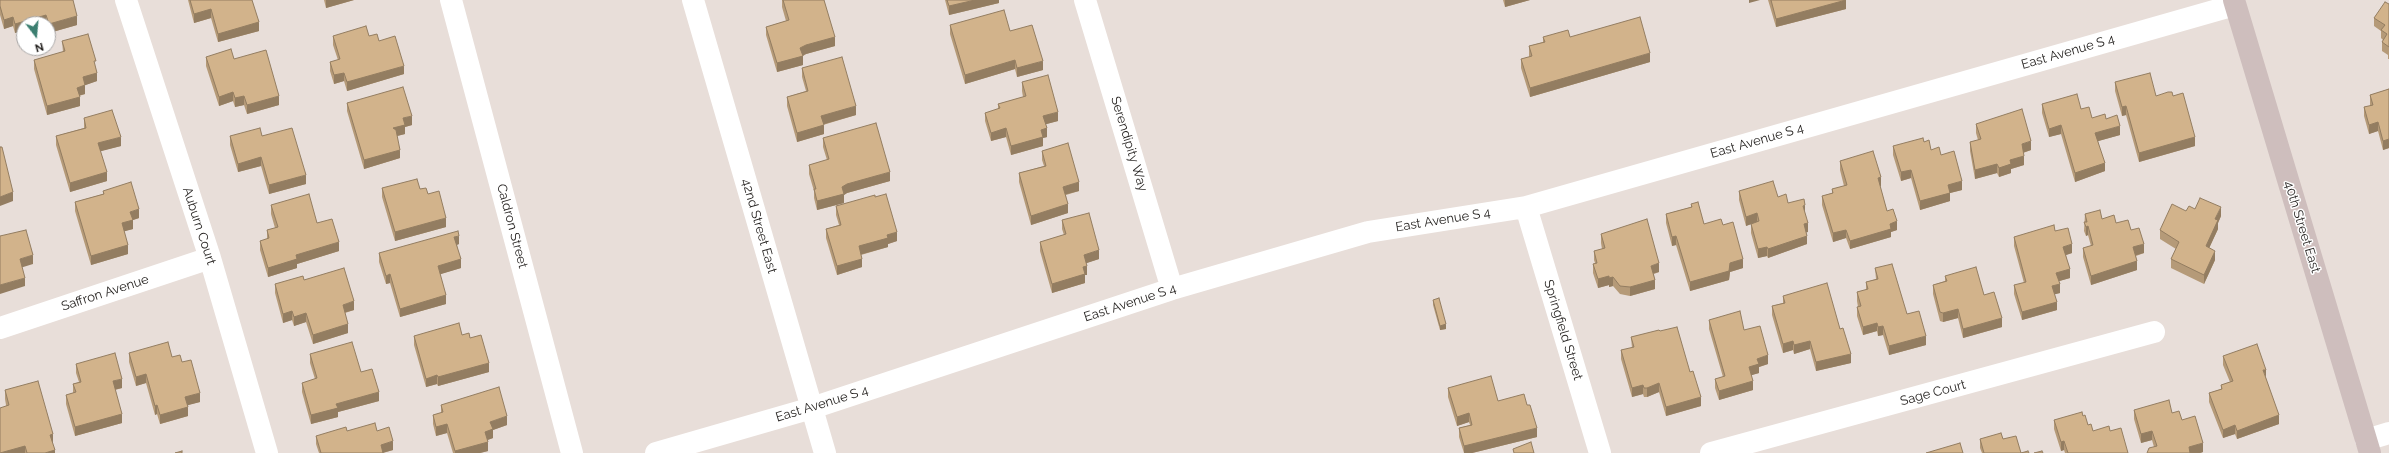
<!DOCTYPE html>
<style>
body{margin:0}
#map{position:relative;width:2389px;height:453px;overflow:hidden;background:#e8ded9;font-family:Raleway,sans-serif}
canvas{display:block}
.north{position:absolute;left:16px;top:16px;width:40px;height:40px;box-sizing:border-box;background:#fff;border:1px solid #a7a5a5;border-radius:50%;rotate:164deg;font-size:11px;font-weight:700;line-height:16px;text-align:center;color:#221f1d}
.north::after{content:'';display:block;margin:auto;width:14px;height:18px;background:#3b7e70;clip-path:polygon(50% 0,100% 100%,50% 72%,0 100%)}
</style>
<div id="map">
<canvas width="2389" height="453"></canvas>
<div class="north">N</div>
</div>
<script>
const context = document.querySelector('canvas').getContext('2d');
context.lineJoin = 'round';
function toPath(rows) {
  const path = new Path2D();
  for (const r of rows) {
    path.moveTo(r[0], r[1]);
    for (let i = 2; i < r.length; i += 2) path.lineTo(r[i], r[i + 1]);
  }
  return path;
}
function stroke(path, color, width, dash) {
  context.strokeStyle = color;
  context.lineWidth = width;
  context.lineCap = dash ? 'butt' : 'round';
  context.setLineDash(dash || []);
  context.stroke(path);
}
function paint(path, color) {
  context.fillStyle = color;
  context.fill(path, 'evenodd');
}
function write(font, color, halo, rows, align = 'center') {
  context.font = font + ' Raleway,sans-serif';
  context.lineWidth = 3;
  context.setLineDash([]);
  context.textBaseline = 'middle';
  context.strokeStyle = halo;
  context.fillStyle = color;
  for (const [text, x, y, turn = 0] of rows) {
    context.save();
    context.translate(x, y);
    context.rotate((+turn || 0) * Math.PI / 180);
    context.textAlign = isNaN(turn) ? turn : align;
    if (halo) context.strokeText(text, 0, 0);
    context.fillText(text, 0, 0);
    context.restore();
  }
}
stroke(toPath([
 [126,0,210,258,267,453],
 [451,0,572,453],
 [693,0,825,453],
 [1085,0,1172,289],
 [1526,207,1600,453],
 [0,328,210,258],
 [2366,440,2389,433],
 [656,453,812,408,1172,289,1368,232,1526,207,2235,5],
 [1711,453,2154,332]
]), '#fff', 22);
stroke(toPath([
 [2234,0,2370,453]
]), '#cebebd', 22);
paint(toPath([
 [0,0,77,25,49,33,48,30,48,24,24,24,15,33,13,26,4,29,0,15],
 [188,0,252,0,259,31,218,42,211,18,194,23],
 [324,0,354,0,326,8],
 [782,0,824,0,835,46,806,54,803,56,803,65,777,72,766,35,766,27,786,21,782,7],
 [945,0,999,0,999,3,949,15],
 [1503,0,1530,0,1505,7],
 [1768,0,1846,0,1846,9,1776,27],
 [2389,4,2389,59,2388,59,2388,55,2382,51,2382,42,2383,40,2381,38,2381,31,2374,26,2374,18],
 [950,25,1010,31,1043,70,1017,77,1015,69,965,84,950,34],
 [333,36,369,36,379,41,404,74,347,91,344,81,334,84,330,71,330,62,338,60,333,45],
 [1543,37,1650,62,1530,97,1521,68,1521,59,1529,57,1529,46,1543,42],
 [62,41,96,68,97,81,85,85,85,94,79,96,80,106,47,115,34,69,34,60,63,52],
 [206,57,234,59,279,105,247,114,244,105,235,107,233,101,219,106,206,66],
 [802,68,856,115,823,125,824,134,797,142,787,106,787,97,806,91,802,77],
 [1022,82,1058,121,1046,124,1047,137,1043,138,1043,146,1011,155,1006,137,991,141,985,121,985,113,998,109,998,104,1023,97,1022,91],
 [2115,82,2156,96,2173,96,2195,146,2139,162,2126,115,2122,116,2115,91],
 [2389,89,2389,148,2383,150,2378,131,2369,134,2364,116,2364,107,2370,106,2370,95],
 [347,103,412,125,405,127,405,134,397,136,400,158,364,169,347,111],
 [2042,104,2081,109,2092,118,2120,135,2098,141,2105,171,2075,182,2061,134,2049,137,2042,113],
 [84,118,121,146,100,151,107,181,70,192,56,145,56,136,84,128],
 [1976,124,2031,150,2023,153,2024,165,2011,169,2011,173,1999,177,1997,173,1975,179,1970,151,1970,142,1978,140,1976,133],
 [230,136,262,136,306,184,269,194,261,166,238,172,230,145],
 [823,138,890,181,847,193,844,195,844,203,817,210,814,198,814,191,809,174,809,165,827,160,823,147],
 [1893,146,1931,150,1941,155,1962,190,1950,193,1950,201,1920,210,1911,178,1901,181,1893,155],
 [1042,151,1079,191,1066,195,1068,213,1031,225,1019,182,1019,173,1044,166,1042,160],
 [1840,161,1881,186,1880,186,1887,211,1897,230,1891,232,1891,237,1850,249,1846,238,1833,242,1822,205,1822,196,1832,193,1832,189,1844,186,1840,170],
 [382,188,420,189,428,194,446,227,395,241,382,197],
 [103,191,139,218,133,220,133,229,124,231,128,254,91,265,75,211,75,202,103,194],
 [1739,191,1778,197,1805,213,1808,232,1806,232,1807,244,1768,258,1767,256,1758,258,1751,233,1751,224,1746,226,1739,200],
 [875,197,897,241,888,244,888,247,861,255,862,267,837,275,826,238,826,229,839,225,836,215,836,206],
 [1691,204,1704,224,1723,225,1743,268,1730,272,1729,280,1690,291,1676,245,1672,246,1666,223,1666,214,1691,207],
 [271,205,317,223,339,251,297,264,297,268,268,277,260,250,260,241,267,239,267,230,275,228,271,214],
 [2195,209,2221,216,2218,223,2218,229,2209,248,2215,260,2204,284,2171,268,2171,259,2176,249,2160,239,2160,230,2186,211],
 [2085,214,2102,219,2116,223,2131,230,2144,253,2136,256,2137,270,2091,285,2083,257,2083,248,2091,246,2088,235,2086,236,2084,231],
 [1062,220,1099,259,1086,263,1087,275,1085,275,1085,283,1052,293,1040,251,1040,242,1064,235,1062,229],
 [2055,231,2072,253,2066,255,2070,278,2059,281,2060,293,2054,294,2057,310,2022,320,2014,294,2014,285,2024,283,2014,246,2014,237],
 [1601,234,1659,272,1654,274,1655,289,1630,296,1620,294,1613,286,1609,287,1609,285,1598,288,1593,273,1593,264,1595,263,1594,260,1594,251,1602,249,1601,243],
 [459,244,457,245,461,268,440,274,446,304,400,317,390,283,386,284,379,262,379,253],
 [1875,268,1907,314,1926,345,1889,355,1883,335,1878,336,1877,331,1863,335,1857,316,1857,307,1858,307,1857,301,1857,292,1866,290,1866,282,1876,279],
 [1945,276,1984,295,2002,327,1963,338,1958,318,1943,322,1940,321,1933,294,1933,285,1945,281],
 [304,280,354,310,345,313,348,333,313,344,306,322,294,326,292,320,283,323,275,293,275,284],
 [1783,296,1840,329,1851,363,1816,371,1810,349,1794,354,1793,350,1783,353,1772,315,1772,306,1783,303],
 [1433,300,1446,329,1440,330,1433,305],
 [1709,320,1744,330,1768,364,1759,367,1759,373,1751,375,1753,390,1719,400,1715,388,1715,379,1723,377,1709,329],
 [1660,331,1690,372,1701,406,1666,416,1659,392,1647,397,1644,397,1643,394,1632,397,1621,359,1621,350,1632,348,1631,337],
 [462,335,470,338,489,372,438,386,437,384,426,387,414,345,414,336],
 [129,353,172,357,200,402,187,405,188,416,160,424,157,414,155,415,146,383,136,386,129,362],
 [310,354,361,372,379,401,338,412,338,417,311,424,302,392,302,383,315,379,310,363],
 [2223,356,2266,378,2279,424,2237,439,2235,434,2223,438,2209,402,2209,393,2221,389,2221,385,2230,382,2223,365],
 [76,364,122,388,115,390,122,423,75,436,66,404,66,395,73,393,73,384,79,382,76,373],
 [1448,388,1498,401,1537,437,1472,453,1464,453,1459,437,1459,428,1470,425,1469,422,1457,426,1448,397],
 [5,390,53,443,52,443,55,453,0,453,6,405,5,399],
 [441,405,507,425,493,430,493,438,487,440,488,451,480,453,453,453,447,433,436,436,433,424,433,415,441,413],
 [2134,410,2172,413,2182,420,2203,452,2200,453,2147,453,2154,447,2152,440,2141,443,2134,419],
 [2083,416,2088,425,2093,431,2110,431,2128,453,2065,453,2064,450,2061,451,2054,429,2054,420],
 [377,431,393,450,383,453,319,453,316,444,316,436],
 [1980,439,2003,439,2021,453,1982,453,1980,448]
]), '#b59a78');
paint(toPath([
 [326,0,354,0,326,8],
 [975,0,999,0,999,3,949,15,949,6],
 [1505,0,1530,0,1505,7],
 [1749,0,1760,0,1749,3],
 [1846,0,1846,9,1776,27,1776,19],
 [211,9,211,18,194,23,194,14],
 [46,15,46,24,24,24,24,31,15,33,15,24],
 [77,16,77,25,49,33,49,24],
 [13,17,13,26,4,29,4,20],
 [259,22,259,31,218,42,218,34],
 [835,37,835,46,806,54,802,56,803,56,803,65,777,72,777,63,800,48,806,45],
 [1650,53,1650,62,1530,97,1530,88],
 [1015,60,1015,69,965,84,965,75],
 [1043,61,1043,70,1017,77,1017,68],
 [404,66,404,74,347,91,347,82],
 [97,73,97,81,83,86,83,77],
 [344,73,344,81,334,84,334,75],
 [85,85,85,94,77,96,77,88],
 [233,92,233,101,219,106,219,97],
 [244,96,244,105,235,107,235,98],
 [279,96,279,105,247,114,247,105],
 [80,97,80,106,47,115,47,106],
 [856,106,856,115,821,125,821,116],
 [2126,106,2126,115,2122,116,2122,107],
 [1058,112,1058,121,1043,125,1043,116],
 [412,116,412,125,405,127,405,134,393,137,393,128,403,118],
 [2378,122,2378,131,2369,134,2369,125],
 [824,125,824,134,797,142,797,133],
 [2061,125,2061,134,2049,137,2049,129],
 [2120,126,2120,135,2095,142,2095,133],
 [1006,128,1006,137,991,141,991,133],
 [1047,128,1047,137,1043,138,1043,146,1011,155,1011,146,1041,130],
 [121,137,121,146,98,152,98,143],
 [2195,137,2195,146,2139,162,2139,153],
 [2389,139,2389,148,2383,150,2383,141],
 [2031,141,2031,150,2022,153,2022,144],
 [400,150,400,158,364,169,364,160],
 [2024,156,2024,165,2011,169,2011,173,1999,177,1999,168,2010,160],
 [261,157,261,166,238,172,238,164],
 [2105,163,2105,171,2075,182,2075,173],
 [1997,164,1997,173,1975,179,1975,170],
 [1911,170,1911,178,1901,181,1901,172],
 [107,172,107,181,70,192,70,183],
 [890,172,890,181,847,193,844,195,844,203,817,210,817,201,847,184],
 [306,175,306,184,269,194,269,185],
 [1881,177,1881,186,1878,187,1878,178],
 [1962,181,1962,190,1950,193,1950,201,1920,210,1920,201,1948,185],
 [1079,182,1079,191,1063,195,1063,187],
 [13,192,13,201,0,206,0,197],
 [1068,204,1068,213,1031,225,1031,216],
 [1805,205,1805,214,1803,206],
 [2221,207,2221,216,2218,223,2218,229,2206,255,2206,246,2215,219],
 [139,209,139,218,130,221,130,212],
 [1757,213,1757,222,1746,226,1746,217],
 [446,218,446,227,395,241,395,232],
 [133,220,133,229,122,232,122,223],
 [1897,221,1897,230,1891,232,1891,237,1850,249,1850,241],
 [1808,223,1808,232,1804,233,1804,224],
 [2088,226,2088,235,2086,236,2086,227],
 [1846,230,1846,238,1833,242,1833,233],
 [897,232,897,241,888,244,888,247,859,255,859,246,887,235],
 [459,236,459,244,454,246,454,237],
 [1676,236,1676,245,1672,246,1672,237],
 [1807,236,1807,244,1768,258,1768,249],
 [339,242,339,251,297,264,297,268,268,277,268,268,296,255],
 [2072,244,2072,253,2063,256,2063,247],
 [2144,244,2144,253,2133,256,2133,247],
 [128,245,128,254,91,265,91,256],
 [1767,247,1767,256,1758,258,1758,249],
 [1099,250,1099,259,1084,264,1084,255],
 [2215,251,2215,260,2204,284,2204,275],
 [33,255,33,264,20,268,20,259],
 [461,259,461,268,438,275,438,266],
 [862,259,862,267,837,275,837,266],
 [1743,259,1743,268,1730,272,1729,280,1690,291,1690,282,1730,263],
 [2137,261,2137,270,2091,285,2091,276],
 [1659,263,1659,272,1651,274,1651,266],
 [1087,266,1087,275,1085,275,1085,283,1052,293,1052,284,1083,267],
 [2070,269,2070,278,2056,282,2056,273],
 [390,274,390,283,386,284,386,276],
 [1609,276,1609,285,1598,288,1598,279],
 [1613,277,1613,286,1609,287,1609,278],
 [25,278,25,286,0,294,0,285],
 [1655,280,1655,289,1630,296,1630,287],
 [2060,284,2060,293,2052,295,2052,286],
 [446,295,446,304,400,317,400,309],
 [354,301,354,310,343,313,343,305],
 [2057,302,2057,310,2022,320,2022,312],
 [1958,309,1958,318,1943,322,1943,313],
 [292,311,292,320,283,323,283,314],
 [306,313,306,322,294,326,294,317],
 [2002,318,2002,327,1963,338,1963,329],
 [1877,323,1877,331,1863,335,1863,327],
 [348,324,348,333,313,344,313,335],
 [1446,324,1446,329,1440,330,1440,326],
 [1883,326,1883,335,1878,336,1878,327],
 [1926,336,1926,345,1889,355,1889,346],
 [1793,341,1793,350,1783,353,1783,344],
 [1810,341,1810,349,1794,354,1794,345],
 [1851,354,1851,363,1816,371,1816,362],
 [1768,355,1768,364,1759,367,1759,373,1749,376,1749,367,1757,359],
 [489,363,489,372,438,386,438,377],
 [2263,370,2266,370,2266,378],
 [146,374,146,383,136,386,136,377],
 [437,375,437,384,426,387,426,379],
 [122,379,122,388,113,390,113,381],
 [1753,381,1753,390,1719,400,1719,391],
 [1659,383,1659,392,1647,397,1647,388],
 [1643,385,1643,394,1632,397,1632,388],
 [379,392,379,401,338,412,338,417,311,424,311,415,336,404],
 [200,393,200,402,185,406,185,397],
 [1701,397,1701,406,1666,416,1666,407],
 [157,405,157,414,155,415,155,406],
 [188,407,188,416,160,424,160,415],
 [1469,413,1469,422,1457,426,1457,417],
 [122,414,122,423,75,436,75,427],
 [2279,415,2279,424,2237,439,2237,431],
 [507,416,507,425,493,430,493,438,485,441,485,432,490,422],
 [447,424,447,433,436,436,436,427],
 [2235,425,2235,434,2223,438,2223,430],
 [1537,428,1537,437,1472,453,1464,453,1464,446],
 [2152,431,2152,440,2141,443,2141,434],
 [53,434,53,443,50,444,50,435],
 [393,441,393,450,382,453,381,445],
 [2064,441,2064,450,2061,451,2061,442],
 [488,442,488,451,480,453,455,453,455,451],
 [2203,443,2203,452,2200,453,2189,453,2189,447],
 [25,446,25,453,0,453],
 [55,450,55,453,45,453]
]), '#937d61');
const building = toPath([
 [0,0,73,0,77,16,49,24,46,15,15,24,13,17,4,20,0,6,0,0],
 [190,0,252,0,259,22,218,34,211,9,194,14,190,0],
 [783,0,824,0,835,37,806,45,800,48,803,56,777,63,766,27,789,20,783,0],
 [947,0,975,0,949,6,947,0],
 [1771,0,1846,0,1776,19,1771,0],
 [2385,2,2389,4,2389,47,2382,42,2387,34,2381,30,2385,25,2374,18,2385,2],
 [1004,10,1010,31,1032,25,1043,61,1017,68,1015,60,965,75,950,25,1004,10],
 [1640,17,1650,53,1530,88,1521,59,1532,56,1529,46,1545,42,1543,37,1568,30,1570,37,1640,17],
 [366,26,369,36,377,34,379,41,395,36,404,66,347,82,344,73,334,75,330,62,340,59,333,36,366,26],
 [88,34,96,61,94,61,97,73,83,77,85,85,77,88,80,97,47,106,34,60,65,51,62,41,88,34],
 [231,49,234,59,266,50,279,96,247,105,244,96,235,98,233,92,219,97,206,57,231,49],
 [842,57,856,106,821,116,824,125,797,133,787,97,808,91,802,68,842,57],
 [2150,73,2156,96,2168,92,2172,92,2173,96,2183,93,2195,137,2139,153,2126,106,2122,107,2115,82,2150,73],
 [1048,75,1058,112,1043,116,1047,128,1041,130,1043,137,1011,146,1006,128,991,133,985,113,1000,108,998,104,1026,96,1022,82,1048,75],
 [403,87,412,116,403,118,405,125,393,128,396,130,400,150,364,160,347,103,403,87],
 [2389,89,2389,139,2383,141,2378,122,2369,125,2364,107,2373,105,2370,95,2389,89],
 [2077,94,2081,109,2089,107,2092,118,2105,114,2106,119,2117,115,2120,126,2095,133,2105,163,2075,173,2061,125,2049,129,2042,104,2077,94],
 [2022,109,2031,141,2022,144,2024,156,2010,160,2011,164,1999,168,1997,164,1975,170,1970,142,1981,139,1976,124,2022,109],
 [112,110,121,137,98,143,107,172,70,183,56,136,86,128,84,118,112,110],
 [876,123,890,172,847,184,842,187,844,194,817,201,814,189,816,189,809,165,829,159,823,138,876,123],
 [260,128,262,136,292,128,306,175,269,185,261,157,238,164,230,136,260,128],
 [1923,138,1924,142,1929,140,1931,150,1939,147,1941,155,1954,151,1962,181,1948,185,1950,193,1920,201,1911,170,1901,172,1893,146,1923,138],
 [1068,143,1079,182,1063,187,1068,204,1031,216,1019,173,1046,166,1042,151,1068,143],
 [0,147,2,147,13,192,0,197,0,147],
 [1873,151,1881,177,1878,178,1887,211,1893,209,1897,221,1890,224,1891,229,1850,241,1846,230,1833,233,1822,196,1833,193,1832,189,1847,185,1840,161,1873,151],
 [417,179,420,189,426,188,428,194,439,191,446,218,395,232,382,188,417,179],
 [1773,181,1778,197,1786,194,1788,203,1804,199,1805,205,1803,206,1808,223,1804,224,1807,236,1768,249,1767,247,1758,249,1751,224,1759,221,1757,213,1746,217,1739,191,1773,181],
 [131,182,139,209,130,212,133,220,122,223,128,245,91,256,75,202,104,194,103,191,131,182],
 [309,194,317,223,332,219,339,242,296,255,297,259,268,268,260,241,269,238,267,230,278,227,271,205,309,194],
 [886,194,897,232,887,235,888,238,859,246,862,259,837,266,826,229,841,225,836,206,875,195,875,197,886,194],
 [2200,198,2221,207,2215,219,2218,220,2206,246,2215,251,2204,275,2171,259,2179,242,2160,230,2172,204,2186,211,2189,206,2195,209,2200,198],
 [1698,202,1704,224,1721,219,1723,225,1733,222,1743,259,1730,263,1729,271,1690,282,1676,236,1672,237,1666,214,1692,207,1691,204,1698,202],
 [2100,210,2102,219,2114,215,2116,223,2128,220,2131,230,2139,228,2144,244,2133,247,2137,261,2091,276,2083,248,2093,245,2088,226,2086,227,2084,222,2087,222,2085,214,2100,210],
 [1089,213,1099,250,1084,255,1087,266,1083,267,1085,274,1052,284,1040,242,1066,234,1062,220,1089,213],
 [1647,219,1659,263,1651,266,1655,280,1630,287,1620,286,1613,277,1609,278,1609,276,1598,279,1593,264,1597,263,1594,251,1605,248,1601,234,1647,219],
 [2054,225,2055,231,2068,228,2072,244,2063,247,2070,269,2056,273,2060,284,2052,286,2057,302,2022,312,2014,285,2026,282,2014,237,2054,225],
 [26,230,33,255,20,259,25,278,0,285,0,236,26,230],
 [458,231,459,236,454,237,461,259,438,266,446,295,400,309,390,274,386,276,379,253,458,231],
 [1892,264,1907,314,1919,311,1926,336,1889,346,1883,326,1878,327,1877,323,1863,327,1857,307,1861,306,1857,292,1868,289,1866,282,1878,279,1875,268,1892,264],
 [1976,267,1984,295,1994,292,2002,318,1963,329,1958,309,1943,313,1940,312,1933,285,1947,281,1945,276,1976,267],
 [344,268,354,301,343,305,348,324,313,335,306,313,294,317,292,311,283,314,275,284,303,276,304,280,344,268],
 [1827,283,1840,329,1843,328,1851,354,1816,362,1810,341,1794,345,1793,341,1783,344,1772,306,1785,303,1783,296,1827,283],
 [1439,298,1446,324,1440,326,1433,300,1439,298],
 [1740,311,1744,330,1760,326,1768,355,1757,359,1759,364,1749,367,1753,381,1719,391,1715,379,1725,376,1709,320,1740,311],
 [459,323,462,335,469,333,470,338,481,335,489,363,438,377,437,375,426,379,414,336,459,323],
 [1677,327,1690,372,1693,371,1701,397,1666,407,1659,383,1647,388,1644,388,1643,385,1632,388,1621,350,1634,347,1631,337,1659,330,1660,331,1677,327],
 [168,342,172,357,180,355,182,362,191,360,200,393,185,397,188,407,160,415,157,405,155,406,146,374,136,377,129,353,168,342],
 [352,342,361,372,372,369,379,392,336,404,338,408,311,415,302,383,317,378,310,354,352,342],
 [2257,344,2266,370,2263,370,2279,415,2237,431,2235,425,2223,430,2209,393,2222,389,2221,385,2233,381,2223,356,2257,344],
 [115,353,122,379,113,381,122,414,75,427,66,395,76,392,73,384,81,382,76,364,115,353],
 [1491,376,1498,401,1524,394,1527,405,1530,405,1537,428,1464,446,1459,428,1472,425,1469,413,1457,417,1448,388,1491,376],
 [38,381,53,434,50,435,55,450,45,453,27,453,25,446,0,453,0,408,9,405,5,390,38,381],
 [499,387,507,416,490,422,493,429,485,432,488,442,455,451,447,424,436,427,433,415,443,412,441,405,499,387],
 [2169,400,2172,413,2179,411,2182,420,2195,416,2203,443,2189,447,2190,453,2147,453,2149,448,2157,446,2152,431,2141,434,2134,410,2169,400],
 [2082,412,2083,416,2085,415,2088,425,2091,424,2093,431,2109,426,2110,431,2121,428,2128,453,2068,453,2064,441,2061,442,2054,420,2082,412],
 [375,423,377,431,389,427,393,441,381,445,383,453,321,453,316,436,346,427,347,431,375,423],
 [2001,433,2003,439,2016,436,2021,453,1984,453,1980,439,2001,433],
 [1531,442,1534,453,1514,453,1513,449,1531,442],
 [1960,443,1963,453,1926,453,1960,443],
 [182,451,182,453,175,453,182,451],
 [2028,451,2029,453,2021,453,2028,451],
 [2042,451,2043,453,2034,453,2042,451]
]);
paint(building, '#d2b38b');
stroke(building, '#937d61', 1);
write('13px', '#221f1d', '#fff', [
 ["East Avenue S 4",2068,52,-16],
 ["East Avenue S 4",1757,141,-16],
 ["Serendipity Way",1129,144,73],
 ["East Avenue S 4",1443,220,-9],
 ["Auburn Court",199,226,72],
 ["Caldron Street",512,226,75],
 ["42nd Street East",759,226,74],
 ["40th Street East",2302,227,73],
 ["Saffron Avenue",105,293,-18],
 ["East Avenue S 4",1130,303,-18],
 ["Springfield Street",1563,330,73],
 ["Sage Court",1933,393,-15],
 ["East Avenue S 4",822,404,-17]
]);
</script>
